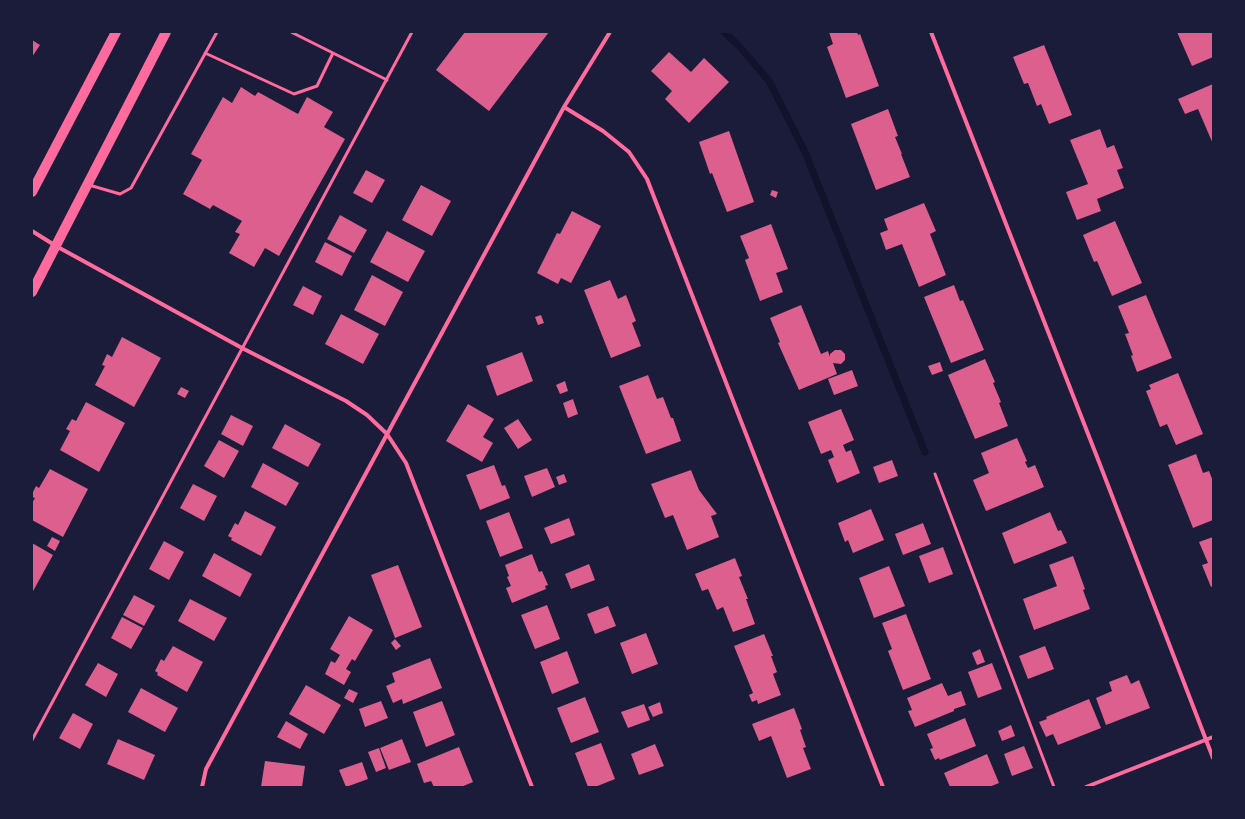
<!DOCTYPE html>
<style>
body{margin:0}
#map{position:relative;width:1245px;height:819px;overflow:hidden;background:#1b1b3a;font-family:"Public Sans",sans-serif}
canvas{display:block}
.frame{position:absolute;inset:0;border:33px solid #1b1b3a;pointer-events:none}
</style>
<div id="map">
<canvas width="1245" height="819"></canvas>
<div class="frame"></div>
</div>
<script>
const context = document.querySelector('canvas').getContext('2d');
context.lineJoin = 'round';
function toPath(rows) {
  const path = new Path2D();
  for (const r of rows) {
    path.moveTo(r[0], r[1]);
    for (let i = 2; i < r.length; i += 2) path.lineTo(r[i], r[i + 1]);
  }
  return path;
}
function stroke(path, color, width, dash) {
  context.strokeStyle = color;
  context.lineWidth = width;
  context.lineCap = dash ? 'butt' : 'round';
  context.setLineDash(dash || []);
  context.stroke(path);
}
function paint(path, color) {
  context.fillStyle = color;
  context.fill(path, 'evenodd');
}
stroke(toPath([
 [724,32,739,46,769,81,805,152,925,452]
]), '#12122b', 7);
paint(toPath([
 [465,32,549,32,489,111,436,70],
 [829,32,857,32,858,35,860,34,879,86,846,98,827,47,833,44],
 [1177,32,1212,32,1213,35,1213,57,1192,66],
 [32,40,40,45,32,57],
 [1044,45,1072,115,1049,124,1041,104,1037,106,1028,83,1024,84,1013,57],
 [669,52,691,72,704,58,729,82,689,123,665,99,672,91,651,71],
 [1213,84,1213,144,1198,109,1185,114,1178,99],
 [241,87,255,96,258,92,298,114,307,97,333,112,324,127,345,139,279,256,265,248,254,267,229,253,240,234,235,232,242,221,213,205,210,209,183,194,202,160,191,154,223,97,232,103],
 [888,109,898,136,895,137,902,154,901,154,910,177,876,190,851,124],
 [1100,129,1107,148,1114,145,1123,168,1117,170,1124,188,1097,199,1101,211,1077,220,1066,192,1088,184,1070,140],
 [729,131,754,202,727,212,712,173,710,174,699,142],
 [366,170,385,180,372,203,353,193],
 [421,185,451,201,432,236,402,220],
 [772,190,778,192,776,198,770,195],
 [924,203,936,231,930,234,946,275,919,287,902,244,886,250,880,233,888,230,884,219],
 [572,211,601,226,571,283,561,278,558,284,537,273,557,233,560,234],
 [340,215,367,230,354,253,327,239],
 [1115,221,1142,283,1112,296,1097,261,1094,262,1083,235],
 [771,224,788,269,776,273,783,292,760,301,745,260,749,258,740,236],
 [387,231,425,251,408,282,370,262],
 [325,242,352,256,342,276,315,262],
 [372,275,403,292,385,326,354,310],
 [610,280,618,299,626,295,636,321,632,323,641,346,611,358,584,290],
 [954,285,960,301,963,300,984,350,951,363,924,297],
 [303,286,322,296,313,315,293,305],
 [1146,295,1172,358,1137,372,1131,356,1133,355,1125,334,1129,333,1118,306],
 [801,305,821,354,828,351,830,357,830,354,835,350,841,350,845,354,845,360,841,364,833,363,837,374,799,390,778,343,780,342,770,318],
 [341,314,379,334,363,364,325,344],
 [541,315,544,323,538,325,535,317],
 [122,337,161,358,134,407,95,385,105,366,102,365,107,354,112,357],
 [522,352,533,381,497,396,486,366],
 [985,359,995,382,993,383,1001,402,999,403,1008,426,975,439,948,375],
 [940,362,943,371,932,375,928,366],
 [852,370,858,386,834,395,828,379],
 [1178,373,1203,434,1176,445,1167,424,1160,427,1146,391,1151,389,1149,385],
 [648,375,657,399,663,397,671,418,673,418,681,441,646,454,619,386],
 [565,381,568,391,560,394,556,385],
 [181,387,189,391,185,398,177,394],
 [573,399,578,414,568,418,563,403],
 [86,402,125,423,99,472,60,450,70,431,66,429,72,419,76,421],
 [468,404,494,419,483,437,493,443,482,462,446,441],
 [841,409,854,440,843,445,846,452,851,450,860,473,837,483,828,460,834,457,831,450,821,454,808,422],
 [231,415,253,426,243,446,221,434],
 [518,419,532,440,518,449,504,428],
 [285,424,321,444,308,467,272,448],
 [1017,438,1027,461,1025,462,1028,468,1035,465,1044,487,986,511,973,480,989,473,981,453],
 [219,440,239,451,224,478,204,466],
 [1196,454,1203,473,1209,471,1213,481,1213,520,1193,528,1168,465],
 [892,460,898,476,879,483,873,467],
 [263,463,299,483,286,506,251,487],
 [494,465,502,486,505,485,510,498,480,510,466,475],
 [547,468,555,487,532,497,524,476],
 [50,469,88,489,63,537,32,520,32,503,35,498,32,497,32,494,36,486,39,488],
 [691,470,699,490,717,514,711,516,719,537,687,550,673,515,665,518,651,484],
 [564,474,567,482,559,485,556,477],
 [193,484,217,496,204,521,180,508],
 [871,509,884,540,853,553,848,540,845,542,838,523],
 [245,511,276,527,261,556,231,540,232,538,228,536,235,523,238,525],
 [509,512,523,548,500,557,486,521],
 [1050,512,1058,531,1061,530,1067,543,1014,564,1002,533],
 [569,518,575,535,551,544,544,528],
 [923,523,931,544,903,555,895,534],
 [52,537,60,541,55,551,47,546],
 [1213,537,1213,586,1211,587,1202,565,1208,563,1199,542],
 [164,541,184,552,169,580,149,569],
 [32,543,53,555,32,593],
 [943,547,953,574,929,583,919,556],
 [214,553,252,574,240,597,202,576],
 [532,554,539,572,542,571,548,585,545,586,546,589,512,603,506,588,511,586,507,577,509,576,505,565],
 [1073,556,1085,589,1083,590,1090,609,1034,630,1023,599,1057,586,1049,565],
 [735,558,742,576,739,577,748,599,746,599,755,624,733,632,723,607,717,610,708,589,702,591,695,574],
 [589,564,595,580,571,589,565,574],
 [398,565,422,627,395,638,371,575],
 [889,566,905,606,874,618,859,578],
 [134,595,155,606,144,626,123,615],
 [190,599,227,618,214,641,178,621],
 [547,605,560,639,535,649,521,615],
 [608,606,616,626,595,634,587,614],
 [906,614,931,679,903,690,888,651,892,649,882,623],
 [349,616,373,630,355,661,352,659,346,669,351,672,344,685,325,674,331,661,335,663,340,655,330,649],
 [122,617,143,628,131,649,111,638],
 [646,633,658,664,632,674,620,643],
 [764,634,773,656,771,656,777,672,773,674,781,695,758,704,757,700,752,702,749,695,753,693,734,646],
 [395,639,401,646,396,650,391,643],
 [173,646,203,662,187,692,157,675,158,673,155,671,161,659,164,661],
 [1045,646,1054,669,1028,679,1019,656],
 [980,649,985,662,977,665,972,653],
 [567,651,579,683,552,694,540,662],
 [430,658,442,688,403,704,402,699,393,703,386,686,395,682,392,673],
 [98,663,118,674,106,697,85,685],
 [992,663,1002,689,978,698,968,672],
 [1127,675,1131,684,1139,680,1150,708,1106,725,1096,698,1112,691,1109,682],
 [942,683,948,696,961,691,966,705,954,709,954,711,915,727,908,711,912,710,907,698],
 [306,685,341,705,324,734,289,714],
 [141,688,178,708,165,732,128,712],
 [349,689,358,693,353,703,344,698],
 [585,697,599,732,571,743,557,708],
 [1089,699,1101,728,1058,745,1053,734,1046,737,1039,722,1047,719,1046,717],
 [381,701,388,718,365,727,359,709],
 [442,701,455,735,426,747,413,712],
 [660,702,663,713,653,717,648,707],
 [644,704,650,720,628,728,621,712],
 [794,708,802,729,800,730,806,747,803,748,811,769,787,778,771,736,759,741,752,724],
 [73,713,93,724,80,749,59,738],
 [965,718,976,746,940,760,939,758,935,760,930,749,933,748,927,734],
 [286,721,308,734,300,749,277,737],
 [1011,725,1015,736,1002,741,998,731],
 [118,739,155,755,144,780,107,764],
 [402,739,411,762,389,770,380,748],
 [601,743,615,779,595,787,588,787,575,753],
 [655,744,664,766,639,775,631,754],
 [1024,746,1033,768,1012,776,1004,754],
 [459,747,473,782,461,787,434,787,431,781,424,783,417,764],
 [379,748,386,768,376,772,368,752],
 [987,754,999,783,989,787,950,787,944,773],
 [265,761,305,766,302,787,261,787],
 [362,762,368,779,346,787,339,770]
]), '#dd5f8e');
stroke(toPath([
 [291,32,387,80],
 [205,53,294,94,317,86,333,53],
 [89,185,120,194,131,188,217,32],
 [935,474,1054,787],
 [32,740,412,32]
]), '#ff6b9d', 3);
stroke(toPath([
 [931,32,1099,462,1213,758],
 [564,107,603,131,629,152,647,179,883,787],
 [32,231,56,246,242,348,346,401,367,415,387,434,406,463,532,787],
 [202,787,206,769,564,107,610,32],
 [1086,787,1213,737]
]), '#ff6b9d', 4);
stroke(toPath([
 [32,192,116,32],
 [32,292,166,32]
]), '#ff6b9d', 10);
</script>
